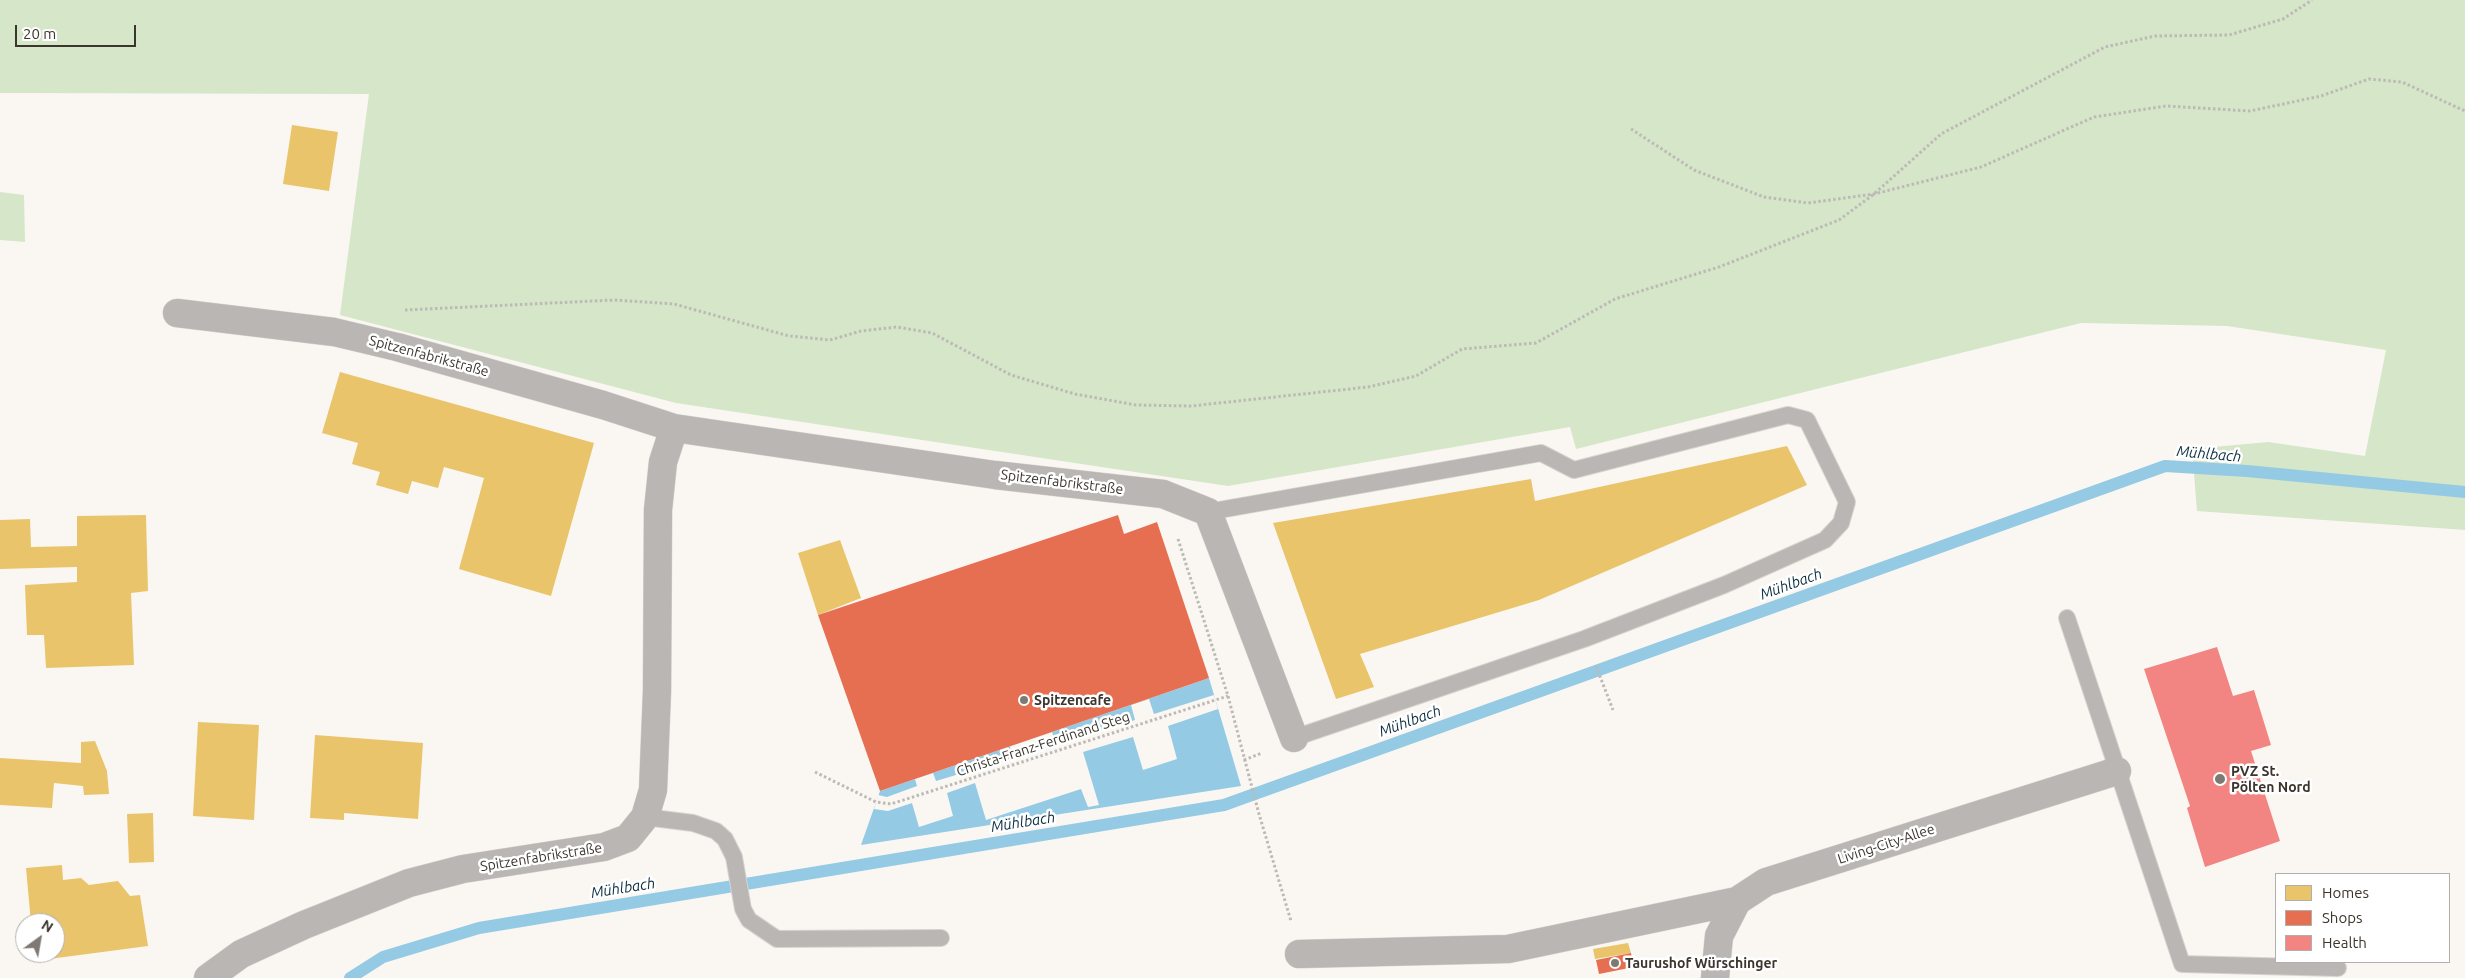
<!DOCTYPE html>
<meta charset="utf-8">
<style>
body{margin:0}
#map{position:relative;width:2465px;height:978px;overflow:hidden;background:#faf7f2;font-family:Ubuntu,sans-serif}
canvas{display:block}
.legend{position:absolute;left:2275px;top:873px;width:175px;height:90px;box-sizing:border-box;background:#fff;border:1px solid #b1aeab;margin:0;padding:6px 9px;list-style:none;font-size:15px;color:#3b352d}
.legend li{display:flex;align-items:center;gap:10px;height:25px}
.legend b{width:25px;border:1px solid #b1aeab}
.north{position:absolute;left:15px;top:913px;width:50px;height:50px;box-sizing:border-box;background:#fff;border:1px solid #b1aeab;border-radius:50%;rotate:32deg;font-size:14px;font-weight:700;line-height:20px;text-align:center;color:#3b352d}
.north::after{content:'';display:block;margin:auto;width:18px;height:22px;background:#7e7972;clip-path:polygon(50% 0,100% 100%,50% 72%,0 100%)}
.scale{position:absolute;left:15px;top:25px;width:121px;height:22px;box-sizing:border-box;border:2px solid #3b352d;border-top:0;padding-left:6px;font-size:15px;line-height:18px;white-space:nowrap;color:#3b352d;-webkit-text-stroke:4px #fff;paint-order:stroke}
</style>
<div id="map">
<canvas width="2465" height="978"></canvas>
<ul class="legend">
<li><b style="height:14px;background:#e9c46a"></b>Homes</li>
<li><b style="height:14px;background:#e76f51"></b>Shops</li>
<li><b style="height:14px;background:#f28482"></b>Health</li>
</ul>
<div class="north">N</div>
<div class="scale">20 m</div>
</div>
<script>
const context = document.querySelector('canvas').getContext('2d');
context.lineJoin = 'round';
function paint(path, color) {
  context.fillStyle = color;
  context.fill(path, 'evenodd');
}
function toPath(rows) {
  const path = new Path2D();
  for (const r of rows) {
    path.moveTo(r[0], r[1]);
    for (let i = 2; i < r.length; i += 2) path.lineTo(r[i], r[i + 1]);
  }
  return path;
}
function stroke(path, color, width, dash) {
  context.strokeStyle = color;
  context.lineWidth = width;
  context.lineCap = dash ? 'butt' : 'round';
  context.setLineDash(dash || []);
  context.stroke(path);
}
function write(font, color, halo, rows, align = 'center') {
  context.font = font + ' Ubuntu,sans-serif';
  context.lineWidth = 5;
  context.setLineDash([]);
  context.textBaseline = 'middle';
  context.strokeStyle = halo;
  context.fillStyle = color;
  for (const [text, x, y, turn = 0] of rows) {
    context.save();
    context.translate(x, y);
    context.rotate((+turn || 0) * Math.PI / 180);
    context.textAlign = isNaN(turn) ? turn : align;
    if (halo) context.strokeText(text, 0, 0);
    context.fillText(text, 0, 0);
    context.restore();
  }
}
paint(toPath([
 [0,0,2465,0,2465,530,2197,511,2192,449,2268,442,2365,456,2386,350,2227,326,2081,323,1576,449,1570,427,1228,486,676,403,340,315,369,94,0,93],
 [0,192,24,195,25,242,0,240]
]), '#d5e6c9');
paint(toPath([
 [1209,678,1241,786,861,845,880,791]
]), '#95cae5');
paint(toPath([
 [1214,695,1218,709,1168,726,1177,759,1143,770,1133,737,1083,752,1099,805,1088,807,1081,789,986,820,975,783,947,793,953,816,919,827,912,803,888,811,874,809,878,795,887,797,917,786,915,779,933,773,936,781,1012,758,1010,746,1052,732,1056,744,1135,720,1131,705,1149,699,1154,714]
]), '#faf7f2');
paint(toPath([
 [292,125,338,132,329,191,283,184],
 [340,372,594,443,551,596,459,569,484,478,444,467,438,488,412,481,408,494,376,485,380,472,352,464,358,443,322,433],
 [1787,446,1807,485,1539,600,1360,654,1374,687,1336,699,1273,523,1531,479,1535,501],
 [146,515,148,591,131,593,134,665,46,668,44,635,27,635,25,585,77,582,77,567,0,569,0,520,30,519,31,547,77,546,77,516],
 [840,540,861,598,818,615,798,553],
 [198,722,259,725,254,820,193,816],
 [315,735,423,743,418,819,344,813,344,820,310,818],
 [95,741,107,771,109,794,84,795,83,786,54,783,52,808,0,805,0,758,81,763,81,742],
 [153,813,154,862,129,863,127,814],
 [62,865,63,880,81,878,89,885,118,881,130,896,140,895,148,946,34,961,34,953,55,953,55,923,31,923,26,868],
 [1628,943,1631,953,1595,959,1593,949]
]), '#e9c46a');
paint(toPath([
 [1118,515,1124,534,1157,522,1209,678,880,791,818,615],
 [1631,953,1634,967,1599,974,1596,960]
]), '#e76f51');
paint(toPath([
 [2217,647,2233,696,2254,690,2271,745,2251,751,2280,841,2205,867,2187,808,2190,806,2144,669]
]), '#f28482');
stroke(toPath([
 [350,978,383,957,479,928,1224,805,2165,466,2247,471,2465,492]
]), '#95cae5', 12);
const lane = toPath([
 [1208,512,1541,453,1574,470,1788,415,1807,420,1847,502,1841,523,1825,540,1724,585,1584,639,1294,738],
 [2067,618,2182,964,2338,968],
 [645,817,693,823,716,831,725,839,734,857,743,909,749,920,777,939,941,938]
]);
const street = toPath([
 [177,313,334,332,397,347,603,405,674,428],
 [1299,954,1508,949,1737,901],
 [208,978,241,954,304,925,409,883,463,869,604,847,628,838,645,817,653,790,657,691,658,510,663,462,674,428,995,475,1163,494,1208,512,1294,738],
 [1715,978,1719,936,1737,901,1766,882,2117,771]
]);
stroke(lane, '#d7d4cf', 18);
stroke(street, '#d7d4cf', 29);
stroke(toPath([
 [1631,129,1694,170,1764,197,1808,203,1874,194,1981,167,2094,117,2166,106,2250,111,2321,96,2369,79,2402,82,2465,111],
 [405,310,615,300,674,304,789,336,830,340,861,331,897,327,932,333,1011,375,1075,394,1136,405,1191,406,1368,387,1416,376,1462,349,1536,343,1615,299,1719,267,1839,220,1874,194,1941,134,2105,47,2155,36,2229,35,2283,19,2312,0],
 [1178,539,1228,696,1259,814,1291,921],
 [1596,666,1613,710],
 [1244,760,1262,753],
 [815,772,876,802,891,804,1228,696]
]), '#bdbab6', 3, [2.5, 2.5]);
stroke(lane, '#b9b6b4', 16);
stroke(street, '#b9b6b4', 28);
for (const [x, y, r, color] of [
 [1024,700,5,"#7e7972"],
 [2220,779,6,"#7e7972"],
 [1615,963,5,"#7e7972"]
]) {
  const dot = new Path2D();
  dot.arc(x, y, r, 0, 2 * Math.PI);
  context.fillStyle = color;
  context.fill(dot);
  stroke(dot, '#fff', 2);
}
write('14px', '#3b352d', '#fff', [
 ["Spitzenfabrikstraße",429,356,15],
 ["Spitzenfabrikstraße",1062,482,7],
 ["Christa-Franz-Ferdinand Steg",1043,744,-18],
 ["Living-City-Allee",1886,844,-18],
 ["Spitzenfabrikstraße",541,857,-9]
]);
write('bold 14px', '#3b352d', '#fff', [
 ["Spitzencafe",1034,700],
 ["PVZ St.",2231,771],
 ["Pölten Nord",2231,787],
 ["Taurushof Würschinger",1625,963]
], 'left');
write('italic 15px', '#0c2f41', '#fff', [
 ["Mühlbach",2209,454,5],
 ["Mühlbach",1791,584,-20],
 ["Mühlbach",1410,721,-20],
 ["Mühlbach",1023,822,-9],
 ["Mühlbach",623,888,-9]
]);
</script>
